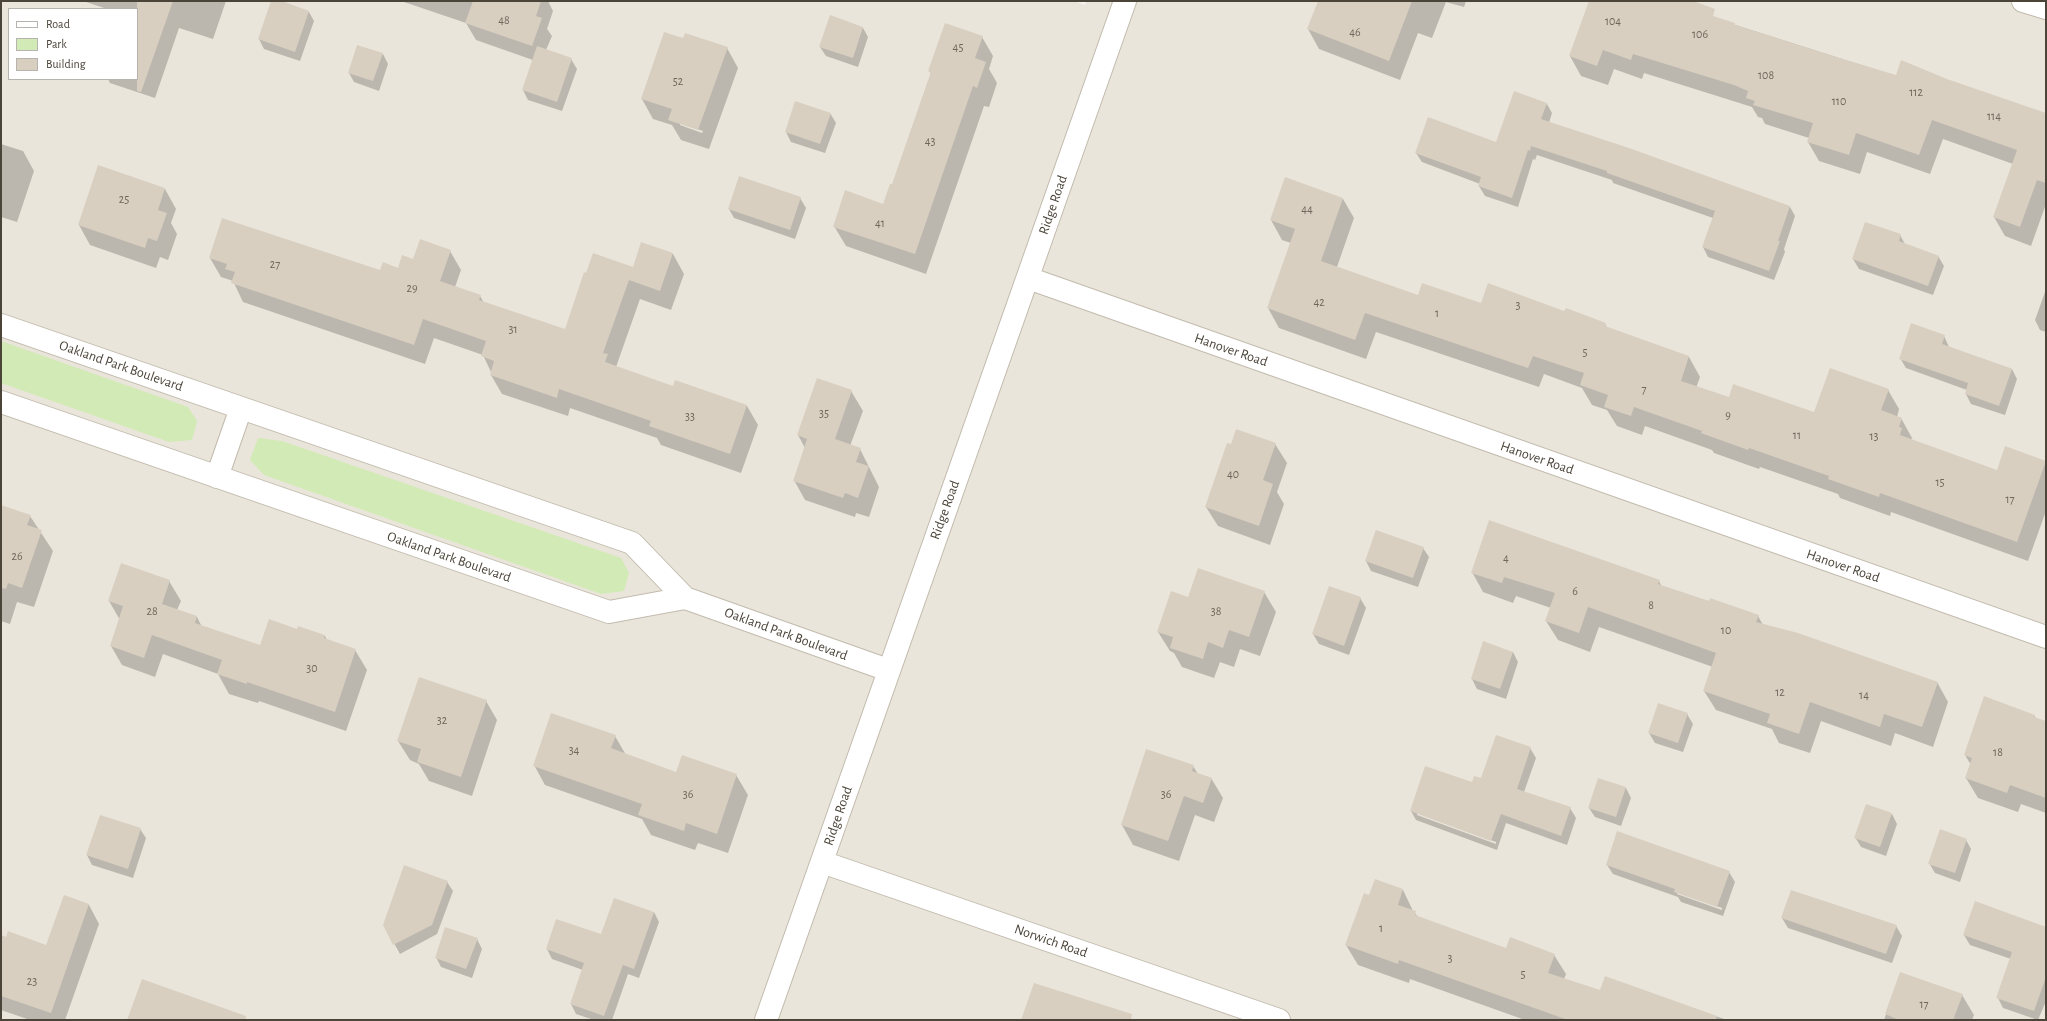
<!DOCTYPE html>
<style>
body{margin:0}
#map{position:relative;width:2047px;height:1021px;overflow:hidden;background:#f6f3ec;font-family:"Alegreya Sans",sans-serif}
canvas{display:block}
.frame{position:absolute;inset:0;border:2px solid #4b4439;pointer-events:none}
.legend{position:absolute;left:8px;top:8px;width:130px;height:72px;box-sizing:border-box;background:#fff;border:1px solid #b7b4b0;margin:0;padding:5px 7px;list-style:none;font-size:12px;color:#4b4439}
.legend li{display:flex;align-items:center;gap:8px;height:20px}
.legend b{width:20px;border:1px solid #b7b4b0}
</style>
<div id="map">
<canvas width="2047" height="1021"></canvas>
<div class="frame"></div>
<ul class="legend">
<li><b style="height:5px;background:#fff"></b>Road</li>
<li><b style="height:11px;background:#d2eab5"></b>Park</li>
<li><b style="height:11px;background:#d8cfc1"></b>Building</li>
</ul>
</div>
<script>
const context = document.querySelector('canvas').getContext('2d');
context.lineJoin = 'round';
function paint(path, color) {
  context.fillStyle = color;
  context.fill(path, 'evenodd');
}
function toPath(rows) {
  const path = new Path2D();
  for (const r of rows) {
    path.moveTo(r[0], r[1]);
    for (let i = 2; i < r.length; i += 2) path.lineTo(r[i], r[i + 1]);
  }
  return path;
}
function stroke(path, color, width, dash) {
  context.strokeStyle = color;
  context.lineWidth = width;
  context.lineCap = dash ? 'butt' : 'round';
  context.setLineDash(dash || []);
  context.stroke(path);
}
function write(font, color, halo, rows, align = 'center') {
  context.font = font + ' "Alegreya Sans",sans-serif';
  context.lineWidth = 4;
  context.setLineDash([]);
  context.textBaseline = 'middle';
  context.strokeStyle = halo;
  context.fillStyle = color;
  for (const [text, x, y, turn = 0] of rows) {
    context.save();
    context.translate(x, y);
    context.rotate((+turn || 0) * Math.PI / 180);
    context.textAlign = isNaN(turn) ? turn : align;
    if (halo) context.strokeText(text, 0, 0);
    context.fillText(text, 0, 0);
    context.restore();
  }
}
paint(toPath([
 [1,1,1074,1,1085,5,1087,1,2046,1,2046,1020,1,1020],
 [9,9,137,9,137,79,9,79]
]), '#eae5da');
paint(toPath([
 [1,341,188,407,197,421,192,440,169,442,1,383],
 [258,438,282,441,621,558,629,573,624,591,601,594,264,475,250,460]
]), '#d2eab5');
paint(toPath([
 [83,1,226,1,213,39,179,28,155,98,110,83,108,79,137,79,137,9,107,9],
 [272,1,279,1,309,12,314,21,300,61,264,49,259,39],
 [401,1,548,1,553,11,547,29,552,36,546,50,571,59,577,69,562,111,528,100,523,90,533,60,476,40,466,23],
 [1328,1,1466,1,1464,7,1446,2,1432,38,1418,33,1400,80,1319,49,1308,29,1318,3],
 [1590,1,1660,1,1896,76,1947,80,2046,114,2046,204,2031,246,2005,236,1994,217,2013,164,1943,139,1930,174,1867,152,1860,174,1819,161,1808,142,1809,138,1765,124,1762,118,1758,117,1752,107,1644,73,1642,79,1614,69,1608,85,1581,76,1570,56],
 [863,28,868,37,858,67,826,56,820,47],
 [982,37,993,56,989,69,997,83,989,107,984,106,926,274,846,246,834,226,884,205,892,186,931,73,929,71],
 [683,39,727,48,738,68,709,149,681,140,672,125,653,119,642,99],
 [680,123,703,131,702,133,680,125],
 [383,54,388,64,379,91,354,82,349,73],
 [1547,104,1552,113,1549,123,1790,207,1795,216,1784,249,1785,252,1774,280,1708,257,1703,247,1713,218,1613,183,1612,180,1537,155,1535,160,1533,159,1518,207,1485,196,1479,186,1480,184,1422,162,1416,153,1496,143],
 [830,113,836,123,825,153,791,142,786,132],
 [1,144,23,151,34,171,17,222,1,217],
 [165,189,176,209,171,223,177,234,168,260,160,257,156,268,90,245,79,225],
 [800,198,806,208,795,239,734,218,729,209],
 [1343,199,1354,218,1337,267,1418,296,1481,304,1565,312,1605,324,1607,328,1689,357,1700,377,1696,388,1729,399,1815,413,1888,390,1899,409,1897,417,1901,418,1912,438,1911,440,1998,471,2045,462,2046,511,2028,561,1891,512,1890,516,1840,498,1838,494,1760,467,1759,469,1714,453,1712,450,1645,426,1642,435,1617,426,1607,410,1592,405,1582,388,1544,374,1539,387,1376,332,1366,359,1279,328,1268,308,1291,243,1282,240,1271,220],
 [1866,223,1900,235,1905,244,1938,256,1944,266,1933,295,1859,269,1853,259],
 [642,244,673,254,684,274,671,310,640,299,616,367,674,387,676,381,747,406,758,425,741,473,661,445,657,438,570,408,568,416,502,394,491,375,491,372,483,355,434,338,425,364,243,302,233,281,221,277,210,258,381,271,399,269,414,260,450,251,461,270,455,287,480,296,484,303,565,330,634,268],
 [2045,292,2046,292,2046,332,2040,330,2035,320],
 [1944,336,1949,347,2012,369,2017,379,2005,415,1971,404,1966,394,1967,390,1906,368,1900,358],
 [851,391,863,411,850,446,860,449,879,487,869,517,856,513,855,517,805,500,794,480,805,448,798,435],
 [1275,444,1287,463,1277,492,1284,504,1270,545,1218,526,1206,507,1232,445],
 [1,506,30,516,53,551,34,607,17,602,10,624,1,621],
 [1376,531,1423,548,1429,557,1418,587,1371,571,1366,561],
 [1472,572,1659,581,1662,587,1758,616,1763,625,1937,682,1948,702,1933,747,1895,733,1891,746,1821,721,1810,753,1779,743,1772,729,1716,710,1704,691,1713,667,1599,627,1590,652,1558,640,1546,621,1551,608,1516,596,1513,603,1483,592],
 [169,581,181,601,177,610,197,617,202,627,260,647,297,630,325,636,327,640,355,650,367,670,346,731,259,701,258,703,229,694,218,674,163,654,155,677,122,665,111,646,120,620,109,601],
 [1264,592,1276,612,1260,656,1240,649,1234,667,1220,662,1214,678,1182,667,1174,653,1170,651,1158,632,1188,598],
 [1360,598,1366,608,1349,655,1319,644,1313,634],
 [1513,652,1518,662,1506,699,1477,689,1472,679],
 [486,701,497,720,472,796,429,781,419,764,410,760,398,741],
 [1687,714,1693,724,1683,752,1655,743,1649,733],
 [2034,715,2036,719,2046,722,2046,813,2021,804,2018,812,1978,798,1966,778,1971,765,1965,755],
 [615,736,626,755,677,773,736,775,748,795,728,853,698,843,695,850,651,835,642,819,545,785,534,765],
 [1530,748,1536,758,1524,792,1570,808,1576,818,1567,845,1506,823,1497,850,1416,820,1411,811,1482,780],
 [1417,813,1496,842,1496,844,1417,815],
 [1147,751,1193,766,1198,774,1211,778,1223,798,1214,822,1195,815,1179,861,1133,845,1122,825],
 [1599,779,1626,788,1631,798,1621,826,1595,817,1589,808],
 [1892,814,1897,824,1886,856,1861,847,1855,837],
 [140,829,146,838,133,878,92,865,87,855],
 [1966,840,1971,849,1960,882,1935,873,1929,863],
 [1607,865,1729,872,1735,882,1723,916,1681,902,1678,897,1613,874],
 [1677,892,1722,908,1722,910,1677,894],
 [447,882,453,891,437,934,400,954,384,925],
 [1403,890,1413,911,1419,918,1507,949,1554,955,1566,974,1564,979,1600,992,1605,978,1727,1020,1525,1020,1410,979,1409,983,1358,965,1346,945,1370,896],
 [65,897,89,905,99,924,65,1020,30,1020,1,1010,1,936,47,946],
 [654,912,659,922,639,978,628,974,612,1020,594,1020,576,1014,571,1004,583,970,552,959,547,949,602,936],
 [1782,918,1896,926,1902,936,1892,963,1788,928],
 [2046,928,2046,1001,2038,1020,2003,1008,1998,998,2011,959,1970,945,1964,935],
 [477,939,482,949,472,978,441,967,436,957],
 [1901,973,1962,995,1974,1015,1972,1020,1884,1020]
]), '#0003');
paint(toPath([
 [137,1,173,1,141,92,137,91],
 [271,1,282,1,309,11,295,52,258,39],
 [473,1,541,1,536,16,542,18,532,46,465,23],
 [1318,1,1412,1,1389,61,1307,29],
 [1589,1,1693,1,1715,9,1713,16,1735,23,1735,25,1836,57,1896,75,1901,60,1947,79,2046,113,2046,183,2037,180,2020,227,1993,217,2017,150,1932,120,1919,155,1856,133,1849,155,1807,142,1813,123,1753,105,1755,101,1746,98,1748,91,1734,85,1633,54,1631,60,1603,50,1597,66,1569,56],
 [830,15,863,27,853,58,819,47],
 [945,23,983,36,975,58,986,62,977,88,973,86,915,254,833,227,845,190,883,204,890,184,892,184,931,72,928,71],
 [664,32,683,38,685,33,728,47,698,130,668,120,672,109,641,99],
 [357,45,383,53,373,81,348,73],
 [537,46,572,58,557,102,522,90],
 [1514,91,1547,103,1541,119,1629,148,1790,206,1778,241,1780,241,1769,271,1702,247,1715,211,1607,173,1607,171,1531,146,1530,151,1528,150,1512,198,1478,186,1481,177,1415,153,1428,117,1496,142],
 [795,101,831,113,820,144,785,132],
 [98,165,165,188,158,210,167,213,157,241,148,238,145,248,78,225],
 [739,176,801,197,790,230,728,209],
 [1285,177,1343,198,1321,261,1418,295,1422,283,1481,303,1488,283,1564,311,1566,308,1606,323,1605,326,1689,356,1681,381,1729,397,1733,384,1814,412,1830,368,1889,389,1881,410,1902,418,1899,427,1902,428,1900,435,1997,470,2005,446,2046,461,2017,542,1880,493,1879,497,1828,479,1829,476,1749,448,1748,450,1701,433,1702,431,1634,407,1631,416,1604,407,1608,395,1580,385,1584,373,1533,356,1528,368,1365,313,1355,340,1267,308,1295,229,1270,220],
 [222,218,380,270,383,262,398,268,402,255,413,259,420,239,451,250,440,281,481,295,479,300,565,329,584,272,586,273,593,253,633,267,641,242,673,253,660,291,629,280,603,353,608,354,605,362,673,386,675,380,747,405,730,454,649,426,651,421,559,389,557,398,490,375,494,361,481,356,486,341,423,319,414,345,231,283,235,272,225,269,227,264,209,258],
 [1865,222,1901,234,1899,241,1939,256,1928,286,1852,259],
 [1911,323,1945,335,1942,344,2012,369,1999,406,1965,394,1968,383,1899,359],
 [817,378,852,390,835,439,861,448,856,462,869,466,858,498,845,493,843,498,793,481,807,439,797,435],
 [1236,429,1276,443,1263,480,1273,484,1259,526,1205,507,1227,443,1231,444],
 [1,505,31,515,27,525,42,530,22,588,8,583,6,589,1,588],
 [1489,520,1660,580,1658,584,1709,601,1710,598,1759,615,1756,622,1798,633,1938,682,1922,727,1884,714,1880,727,1810,702,1799,734,1767,723,1770,714,1703,691,1716,653,1588,607,1579,633,1545,621,1555,593,1504,577,1502,583,1471,573],
 [1376,530,1424,547,1413,578,1365,561],
 [121,563,170,580,162,604,197,616,195,623,260,645,269,619,297,629,298,626,325,635,324,638,356,649,335,712,247,682,247,684,217,674,222,660,152,635,144,658,110,646,123,606,108,601],
 [1198,568,1265,591,1249,637,1229,630,1223,648,1208,642,1203,659,1170,648,1173,637,1157,632,1171,591,1188,597],
 [1329,586,1361,597,1344,646,1312,634],
 [1483,641,1513,652,1500,689,1471,679],
 [419,677,487,700,461,777,417,762,421,749,397,741],
 [1984,696,2035,715,2034,717,2046,721,2046,798,2010,785,2007,793,1965,778,1972,758,1964,755],
 [1658,703,1688,713,1678,743,1648,733],
 [551,713,616,735,611,748,676,772,682,755,737,774,717,834,686,823,684,831,638,815,642,804,533,766],
 [1496,735,1531,747,1517,789,1571,807,1561,836,1501,814,1491,841,1410,811,1425,766,1472,782,1474,776,1481,778],
 [1146,749,1194,765,1192,771,1212,778,1203,803,1184,796,1168,841,1121,825],
 [1598,778,1626,787,1616,817,1588,808],
 [1866,804,1892,813,1880,847,1854,838],
 [100,815,141,828,128,869,86,855],
 [1940,829,1967,839,1955,873,1928,864],
 [1617,831,1730,871,1717,907,1674,892,1675,889,1606,865],
 [404,865,448,881,432,925,393,945,383,925],
 [1375,879,1403,889,1398,905,1416,911,1415,915,1506,948,1510,937,1555,954,1548,973,1600,990,1605,976,1717,1016,1716,1020,1568,1020,1399,960,1398,964,1345,945,1364,893,1369,895],
 [1791,890,1897,925,1886,954,1781,918],
 [64,895,89,904,51,1013,1,996,1,935,6,937,8,931,46,945],
 [614,898,654,912,634,969,623,965,604,1016,570,1004,584,963,546,949,556,919,601,934],
 [1975,901,2046,927,2046,977,2034,1011,1996,998,2012,952,1963,935],
 [445,927,478,938,466,969,435,958],
 [1900,972,1963,994,1953,1020,1899,1020,1885,1014],
 [142,979,246,1016,246,1020,127,1020],
 [1034,983,1132,1014,1131,1020,1021,1020]
]), '#d8cfc1');
const minor = toPath([
 [2023,1,2046,8],
 [1028,278,2046,637],
 [1,325,632,543,685,598,888,670],
 [1,402,609,612,685,598],
 [217,477,241,408],
 [822,862,1279,1020],
 [766,1020,1125,1]
]);
stroke(minor, '#c2bbae', 24);
stroke(minor, '#fff', 22);
write('12px', '#6e675b', null, [
 ["48",504,20],
 ["104",1613,21],
 ["46",1355,32],
 ["106",1700,34],
 ["45",958,47],
 ["108",1766,75],
 ["52",678,81],
 ["112",1916,92],
 ["110",1839,101],
 ["114",1994,116],
 ["43",930,141],
 ["25",124,199],
 ["44",1307,209],
 ["41",880,223],
 ["27",275,264],
 ["29",412,288],
 ["42",1319,302],
 ["3",1518,305],
 ["1",1437,313],
 ["31",513,329],
 ["5",1585,352],
 ["7",1644,389],
 ["35",824,413],
 ["9",1728,415],
 ["33",690,416],
 ["11",1797,435],
 ["13",1874,436],
 ["40",1233,474],
 ["15",1940,482],
 ["17",2010,499],
 ["26",17,556],
 ["4",1506,558],
 ["6",1575,591],
 ["8",1651,605],
 ["28",152,611],
 ["38",1216,611],
 ["10",1726,630],
 ["30",312,668],
 ["12",1780,692],
 ["14",1864,695],
 ["32",442,720],
 ["34",574,750],
 ["18",1998,752],
 ["36",688,794],
 ["36",1166,794],
 ["1",1381,928],
 ["3",1450,958],
 ["5",1523,974],
 ["23",32,981],
 ["17",1924,1004]
]);
write('14px', '#4b4439', '#fff', [
 ["Ridge Road",1053,205,-71],
 ["Hanover Road",1231,350,19],
 ["Oakland Park Boulevard",121,366,19],
 ["Hanover Road",1537,458,19],
 ["Ridge Road",945,510,-70],
 ["Oakland Park Boulevard",449,557,19],
 ["Hanover Road",1843,566,19],
 ["Oakland Park Boulevard",786,634,20],
 ["Ridge Road",838,816,-71],
 ["Norwich Road",1051,941,19]
]);
</script>
